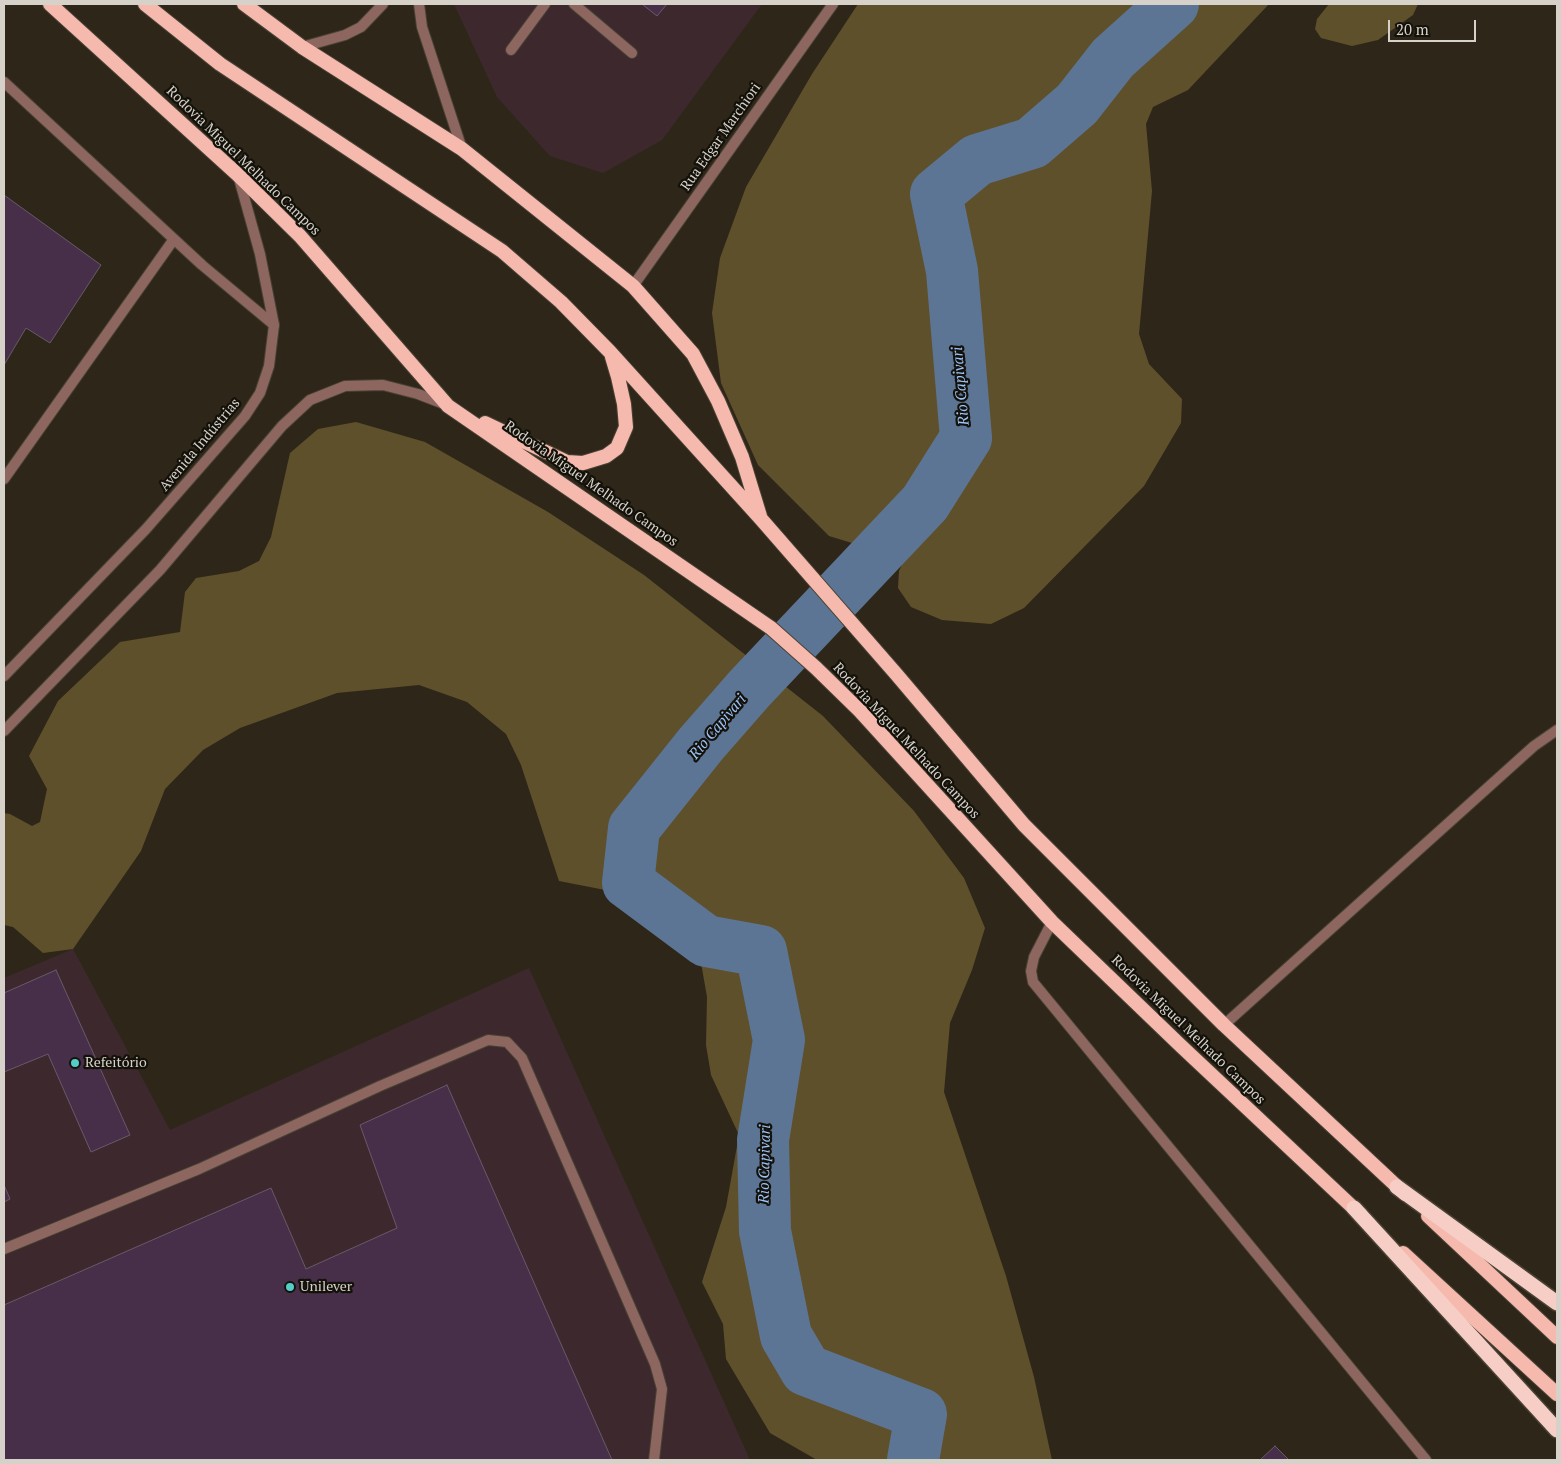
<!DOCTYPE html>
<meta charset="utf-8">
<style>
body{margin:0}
#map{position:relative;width:1561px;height:1464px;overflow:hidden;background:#2e2719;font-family:"PT Serif",serif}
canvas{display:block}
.frame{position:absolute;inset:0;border:5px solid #d6d2c9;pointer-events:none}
.scale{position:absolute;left:1388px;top:20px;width:88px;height:22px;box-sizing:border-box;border:2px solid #d6d2c9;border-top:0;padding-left:6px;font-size:15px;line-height:18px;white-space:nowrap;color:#d6d2c9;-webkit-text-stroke:4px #13110a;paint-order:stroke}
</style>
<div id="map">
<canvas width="1561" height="1464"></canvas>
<div class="frame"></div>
<div class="scale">20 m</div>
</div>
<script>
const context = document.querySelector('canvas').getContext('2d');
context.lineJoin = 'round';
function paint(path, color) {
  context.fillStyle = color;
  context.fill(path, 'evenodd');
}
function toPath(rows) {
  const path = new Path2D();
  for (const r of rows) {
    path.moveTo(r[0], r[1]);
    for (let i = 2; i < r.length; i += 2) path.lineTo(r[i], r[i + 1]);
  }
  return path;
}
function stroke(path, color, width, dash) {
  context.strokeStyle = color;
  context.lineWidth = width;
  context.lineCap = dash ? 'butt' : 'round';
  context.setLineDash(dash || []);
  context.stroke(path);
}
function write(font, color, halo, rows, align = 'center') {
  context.font = font + ' "PT Serif",serif';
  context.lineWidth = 4.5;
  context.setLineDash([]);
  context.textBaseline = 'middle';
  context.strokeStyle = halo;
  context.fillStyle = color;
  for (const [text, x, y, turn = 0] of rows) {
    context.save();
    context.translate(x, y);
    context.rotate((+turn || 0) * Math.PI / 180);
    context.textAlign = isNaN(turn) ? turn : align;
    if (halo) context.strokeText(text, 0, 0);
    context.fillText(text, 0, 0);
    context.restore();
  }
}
paint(toPath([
 [454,4,762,4,662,140,603,173,550,156,497,97],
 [73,949,170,1130,529,968,750,1460,4,1460,4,978]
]), '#3d292d');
paint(toPath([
 [858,4,1269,4,1188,90,1153,107,1146,124,1152,191,1139,334,1149,364,1182,399,1181,423,1144,486,1024,608,991,624,942,620,911,607,898,588,899,571,927,510,885,538,852,543,829,536,758,465,721,383,712,313,720,258,746,187,812,74],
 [1329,4,1418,4,1413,15,1378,40,1352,46,1321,38,1315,29,1317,19],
 [356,422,425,442,548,512,644,575,823,716,914,811,964,878,985,928,972,970,950,1023,944,1092,1006,1276,1034,1377,1052,1460,817,1460,770,1433,726,1359,723,1324,702,1282,726,1207,739,1135,711,1075,706,1045,707,997,700,957,679,928,636,896,559,881,521,765,506,734,467,702,419,685,337,693,240,728,203,750,165,789,141,851,73,949,43,953,13,927,4,925,4,813,10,814,32,826,40,822,47,789,29,756,58,701,120,642,180,632,185,592,196,578,239,571,259,561,271,537,290,453,318,429]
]), '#5f502c');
stroke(toPath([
 [913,1460,921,1414,806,1370,786,1336,765,1231,763,1140,779,1040,761,951,706,941,628,883,634,828,701,744,750,688,925,503,966,438,952,271,936,194,977,160,1032,143,1077,104,1113,58,1173,4]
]), '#5d7594', 52);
const building = toPath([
 [642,4,667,4,657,16,642,4],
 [4,195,101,265,50,343,26,328,4,365,4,195],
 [56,970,130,1135,91,1152,48,1054,4,1072,4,993,56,970],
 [447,1085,612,1460,4,1460,4,1305,271,1188,306,1269,397,1228,360,1125,447,1085],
 [4,1185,10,1199,4,1202,4,1185],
 [1275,1446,1289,1460,1260,1460,1275,1446]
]);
paint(building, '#472f4a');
stroke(building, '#675a68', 1);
const service = toPath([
 [419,4,422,27,462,149],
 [574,4,632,53],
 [302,47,345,35,361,27,383,4],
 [511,50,545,4],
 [4,82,202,265,274,325],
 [633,286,833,4],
 [4,479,174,239],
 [1052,922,1034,957,1031,971,1033,982,1426,1460],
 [1224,1025,1534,746,1557,730],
 [4,1249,199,1169,380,1086,488,1040,507,1042,522,1058,655,1364,662,1389,654,1460]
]);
const tertiary = toPath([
 [4,676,146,529,245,416,260,393,269,366,274,325,260,254,238,175],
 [4,731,160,570,282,426,310,400,345,386,383,385,418,394,444,404]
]);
const trunk = toPath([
 [50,4,237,174,300,236,448,406,771,628,816,668,860,711,1052,922,1181,1046,1361,1215],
 [145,4,220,64,502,251,561,302,610,352,761,519,897,675,1024,825,1224,1025,1405,1194],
 [244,4,302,47,462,149,633,286,693,354,718,401,742,457,760,516],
 [485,423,567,462,583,463,606,456,617,448,626,427,624,404,618,377,612,357],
 [1428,1216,1557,1337],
 [1403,1253,1557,1394]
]);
const motorway = toPath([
 [1397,1187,1557,1303],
 [1354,1208,1557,1430]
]);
stroke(service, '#494235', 12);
stroke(tertiary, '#494235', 12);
stroke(trunk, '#494235', 16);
stroke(motorway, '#494235', 18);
stroke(service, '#8d675f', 10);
stroke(tertiary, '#8d675f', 10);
stroke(trunk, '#f5b9ad', 14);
stroke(motorway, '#f6cec6', 15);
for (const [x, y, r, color] of [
 [75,1063,5,"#54cdc8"],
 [290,1287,5,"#54cdc8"]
]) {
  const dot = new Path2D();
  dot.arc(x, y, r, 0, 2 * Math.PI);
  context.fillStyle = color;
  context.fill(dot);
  stroke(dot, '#13110a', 2);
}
write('14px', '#d6d2c9', '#13110a', [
 ["Rua Edgar Marchiori",721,137,-55],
 ["Rodovia Miguel Melhado Campos",243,161,44],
 ["Avenida Indústrias",200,445,-50],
 ["Rodovia Miguel Melhado Campos",591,484,35],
 ["Rodovia Miguel Melhado Campos",906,741,47],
 ["Rodovia Miguel Melhado Campos",1188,1030,44]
]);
write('14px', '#d6d2c9', '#13110a', [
 ["Refeitório",85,1063],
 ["Unilever",300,1287]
], 'left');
write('italic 15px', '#9bc4f8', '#13110a', [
 ["Rio Capivari",961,386,-95],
 ["Rio Capivari",718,727,-50],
 ["Rio Capivari",765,1164,-89]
]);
</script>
